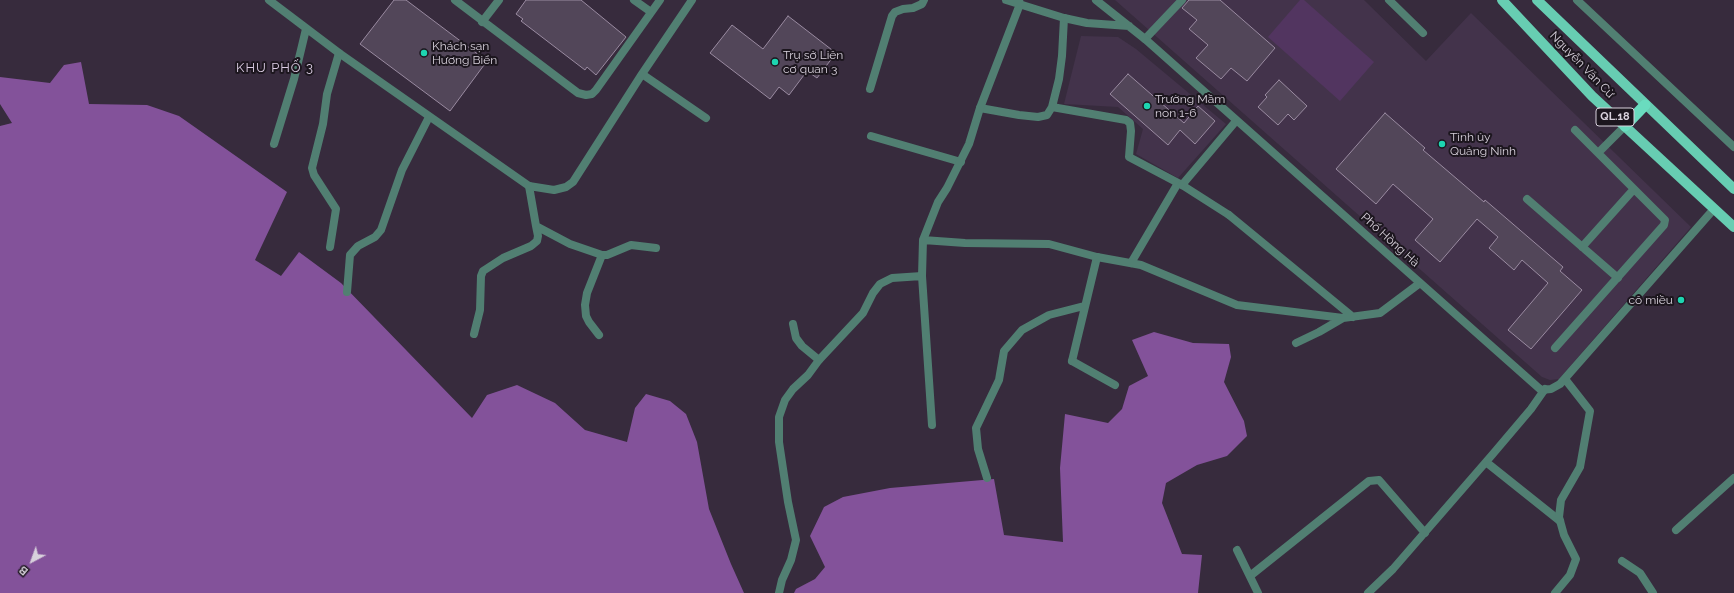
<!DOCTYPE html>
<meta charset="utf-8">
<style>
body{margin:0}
#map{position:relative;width:1734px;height:593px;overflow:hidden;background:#372b3d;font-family:Raleway,sans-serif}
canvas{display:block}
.north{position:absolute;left:12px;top:541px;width:40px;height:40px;-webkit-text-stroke:3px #1c161e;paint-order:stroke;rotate:221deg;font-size:11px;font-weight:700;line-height:16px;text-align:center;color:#d8d1dc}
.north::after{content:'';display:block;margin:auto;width:14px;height:18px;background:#d8d1dc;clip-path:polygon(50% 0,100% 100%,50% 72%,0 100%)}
</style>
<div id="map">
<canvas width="1734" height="593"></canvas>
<div class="north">B</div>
</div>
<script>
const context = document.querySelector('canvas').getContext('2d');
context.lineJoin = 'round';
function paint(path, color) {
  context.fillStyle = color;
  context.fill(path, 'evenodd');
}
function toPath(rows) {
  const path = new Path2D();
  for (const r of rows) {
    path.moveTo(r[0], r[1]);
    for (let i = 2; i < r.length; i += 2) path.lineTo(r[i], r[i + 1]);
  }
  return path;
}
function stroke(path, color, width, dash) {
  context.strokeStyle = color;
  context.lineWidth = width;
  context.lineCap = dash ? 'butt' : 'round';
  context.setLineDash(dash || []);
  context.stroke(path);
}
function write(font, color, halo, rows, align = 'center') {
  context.font = font + ' Raleway,sans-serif';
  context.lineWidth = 4;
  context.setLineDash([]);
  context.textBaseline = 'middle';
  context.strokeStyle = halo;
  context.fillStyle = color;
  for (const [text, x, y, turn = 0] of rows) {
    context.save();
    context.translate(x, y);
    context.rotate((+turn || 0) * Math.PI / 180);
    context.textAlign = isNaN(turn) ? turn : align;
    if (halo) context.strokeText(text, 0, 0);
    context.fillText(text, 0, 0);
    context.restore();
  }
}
paint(toPath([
 [1115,0,1364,0,1426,61,1471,13,1691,227,1559,379,1550,380,1542,377],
 [1081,36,1118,37,1136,49,1226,124,1178,178,1136,154,1143,129,1118,107,1064,104]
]), '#43334b');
paint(toPath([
 [1300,0,1304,0,1374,62,1340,101,1268,37]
]), '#523560');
paint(toPath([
 [81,62,89,104,147,105,179,116,287,192,255,260,281,276,299,252,341,283,472,418,487,395,517,385,555,403,585,430,627,442,635,408,646,394,670,401,686,414,697,442,709,509,731,564,744,593,0,593,0,126,12,123,0,104,0,77,50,83,64,65],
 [1154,332,1193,343,1229,344,1231,357,1224,382,1244,421,1247,436,1227,456,1197,465,1166,483,1162,503,1182,554,1202,555,1198,593,794,593,796,589,815,579,825,567,810,536,824,507,843,497,890,488,994,479,1004,535,1063,542,1060,468,1065,414,1108,423,1122,409,1129,386,1148,376,1132,340]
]), '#83529a');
const building = toPath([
 [394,0,406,0,487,61,450,111,360,44,394,0],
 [526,0,581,0,626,37,596,75,587,67,585,70,521,21,523,19,516,14,526,0],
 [1189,0,1220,0,1275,48,1247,81,1231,68,1221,79,1196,58,1208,45,1189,29,1197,20,1182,8,1189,0],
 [788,16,836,53,817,78,807,71,789,95,779,87,770,99,710,53,732,25,763,49,788,16],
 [1128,74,1184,123,1198,106,1215,121,1195,144,1180,130,1168,145,1110,94,1128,74],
 [1279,80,1307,106,1294,120,1288,114,1278,125,1258,107,1267,97,1265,95,1279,80],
 [1385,113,1425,148,1423,150,1484,202,1485,200,1563,267,1560,271,1582,290,1531,349,1508,330,1548,283,1522,260,1514,270,1489,248,1498,237,1477,219,1440,262,1415,240,1433,219,1393,184,1376,204,1336,169,1385,113]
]);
paint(building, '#524659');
stroke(building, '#9a8ba1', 1);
stroke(toPath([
 [455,0,578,93,586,95,592,94,596,90,660,0],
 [634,0,651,12],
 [1389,0,1423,33],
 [482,22,499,0],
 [1145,39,1182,0],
 [1052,107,1126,120,1130,123,1131,131,1129,157,1182,185,1229,215],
 [980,108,1019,115,1038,117,1047,115,1052,107,1059,79,1062,56,1064,18],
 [871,136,961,162],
 [1598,153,1625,126],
 [529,186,536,226,570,244,602,255,607,255,631,245,656,248],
 [1527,199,1618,278],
 [330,247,336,209,314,175,312,168,323,124,327,94,339,53],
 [1582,247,1634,189],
 [1131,263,1178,183],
 [347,292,350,255,358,246,375,237,381,230,402,170,429,117],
 [793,324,796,338,802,346,819,360],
 [474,334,480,310,481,276,483,271,503,258,531,246,537,241,538,236,536,226],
 [599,335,589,322,586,316,585,305,587,293,602,255],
 [1555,348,1664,225,1665,220,1575,130],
 [1072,361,1097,257],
 [1486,462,1560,521],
 [987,478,978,449,976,428,999,380,1004,351,1022,330,1049,315,1084,306],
 [1237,550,1258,593],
 [1250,576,1369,481,1379,480,1425,533],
 [1368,593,1393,569,1492,455,1531,409,1545,389]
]), '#517f72', 8);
stroke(toPath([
 [269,0,339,53,529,186,554,190,566,187,573,182,642,74,692,0],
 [1006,0,1064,18,1087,23,1129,26],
 [1096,0,1145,39,1541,390,1551,389,1560,384,1713,210],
 [642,74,706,118],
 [870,89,892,16,895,12,903,9,913,8,922,4,924,0],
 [274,144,294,79,306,29],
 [1182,185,1236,121],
 [1229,215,1353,317],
 [923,240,965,243,1049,244,1097,257,1141,265,1237,305,1343,318,1380,313,1420,283],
 [1296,343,1319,332,1343,318],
 [1072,361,1115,385],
 [932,425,922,276,923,240,938,202,947,188,969,144,980,108,1020,4,1019,0],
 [1676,530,1734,478],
 [1622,561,1640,573,1653,593],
 [779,593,782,580,791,560,796,540,788,502,779,442,779,417,785,400,793,389,808,375,819,360,863,313,873,293,880,284,892,278,922,276],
 [1555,593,1570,575,1576,559,1564,535,1559,517,1561,500,1580,467,1590,411,1565,379]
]), '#517f72', 8);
stroke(toPath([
 [1577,0,1734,147]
]), '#517f72', 8);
stroke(toPath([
 [1502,0,1592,96,1734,227],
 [1537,0,1734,189]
]), '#67cdb2', 10);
stroke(toPath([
 [1625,126,1645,105]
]), '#6adcbf', 11);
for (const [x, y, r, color] of [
 [424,53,4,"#1dd5b1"],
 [775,62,4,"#1dd5b1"],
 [1147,106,4,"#1dd5b1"],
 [1442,144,4,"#1dd5b1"],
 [1681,300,4,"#1dd5b1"]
]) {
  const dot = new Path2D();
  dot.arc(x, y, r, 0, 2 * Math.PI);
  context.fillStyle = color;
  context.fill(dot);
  stroke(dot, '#1c161e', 1.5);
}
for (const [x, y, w] of [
 [1615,117,38]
]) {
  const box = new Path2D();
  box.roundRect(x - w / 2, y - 9, w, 18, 3);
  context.fillStyle = '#1c161e';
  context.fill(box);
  stroke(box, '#d8d1dc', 1);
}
write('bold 11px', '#d8d1dc', null, [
 ["QL.18",1615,117]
]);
write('12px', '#d8d1dc', '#1c161e', [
 ["Khách sạn",432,46],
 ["Hương Biển",432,60],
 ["Trụ sở Liên",783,55],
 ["cơ quan 3",783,69],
 ["Trường Mầm",1155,99],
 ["non 1-6",1155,113],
 ["Tỉnh ủy",1450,137],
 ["Quảng Ninh",1450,151],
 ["cô miều",1673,300,"right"]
], 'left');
write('12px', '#d8d1dc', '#1c161e', [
 ["Nguyễn Văn Cừ",1582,65,46],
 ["Phố Hồng Hà",1390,240,42]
]);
context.letterSpacing = '1px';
write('13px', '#dbcce3', '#1c161e', [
 ["KHU PHỐ 3",275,68]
]);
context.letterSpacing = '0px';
</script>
